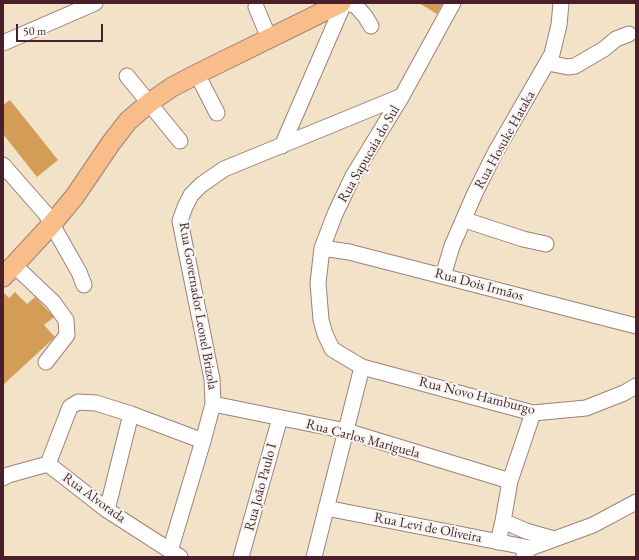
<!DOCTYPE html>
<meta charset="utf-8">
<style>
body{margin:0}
#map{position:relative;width:639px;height:560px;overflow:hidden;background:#f2e2c8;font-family:"EB Garamond",serif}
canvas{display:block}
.frame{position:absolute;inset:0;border:4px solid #4a1f2b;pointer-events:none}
.scale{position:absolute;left:16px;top:24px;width:87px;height:18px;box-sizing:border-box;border:2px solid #4a1f2b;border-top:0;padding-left:5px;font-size:12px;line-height:14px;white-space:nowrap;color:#4a1f2b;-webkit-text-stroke:3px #f6f6f2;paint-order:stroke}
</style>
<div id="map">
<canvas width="639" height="560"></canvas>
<div class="frame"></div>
<div class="scale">50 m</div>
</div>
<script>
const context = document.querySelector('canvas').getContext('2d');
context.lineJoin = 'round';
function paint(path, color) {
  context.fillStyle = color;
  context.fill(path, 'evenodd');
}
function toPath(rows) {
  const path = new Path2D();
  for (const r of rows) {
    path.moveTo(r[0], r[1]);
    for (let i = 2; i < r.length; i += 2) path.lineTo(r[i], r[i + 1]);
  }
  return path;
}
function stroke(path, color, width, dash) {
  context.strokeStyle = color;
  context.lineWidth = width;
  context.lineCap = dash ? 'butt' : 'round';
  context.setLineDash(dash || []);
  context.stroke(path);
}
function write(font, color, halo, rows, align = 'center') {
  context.font = font + ' "EB Garamond",serif';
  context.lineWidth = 4;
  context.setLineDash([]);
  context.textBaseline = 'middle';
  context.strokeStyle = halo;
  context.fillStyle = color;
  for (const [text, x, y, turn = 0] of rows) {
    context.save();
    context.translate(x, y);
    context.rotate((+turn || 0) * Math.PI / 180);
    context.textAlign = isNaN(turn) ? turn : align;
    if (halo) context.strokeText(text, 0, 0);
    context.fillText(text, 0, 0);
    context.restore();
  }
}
paint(toPath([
 [419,3,443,3,437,14],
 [10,100,58,160,37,177,3,134,3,105],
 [3,292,9,298,15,292,27,304,35,297,54,317,44,325,55,337,3,385]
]), '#d39d57');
const minor = toPath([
 [347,3,356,6,365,16,371,26],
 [453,3,402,96,353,176,335,214,322,248,318,283,321,320,325,334,332,349,362,367,533,413,586,408,624,393,636,386],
 [256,7,269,38],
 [3,43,95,3],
 [548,63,568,67,575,66,604,49,616,39,629,34],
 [197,74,217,113],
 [127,76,180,141],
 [282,146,344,3],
 [3,165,46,214,79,272,84,285],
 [465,220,523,239,546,244],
 [322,248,349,252,636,326],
 [15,266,53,302,66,320,67,335,46,362],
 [443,276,452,246,475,193,495,153,552,54,559,25,561,3],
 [213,404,346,431,510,481],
 [48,464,70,407,78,402,96,403,131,414,203,441],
 [3,478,8,475,48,464,107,510,180,557],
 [326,508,530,548],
 [107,510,131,414],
 [503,521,526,531,554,539],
 [498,542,503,521,510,481,533,413],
 [170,551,203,441,213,404,212,379,180,221,185,207,191,195,201,185,224,169,402,96],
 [524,555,530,548,593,525,636,502],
 [241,557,280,418],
 [314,557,362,367]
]);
const major = toPath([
 [3,277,52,224,75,196,111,143,128,121,149,103,172,87,197,74,341,3]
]);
stroke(minor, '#9e807a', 17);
stroke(major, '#9e807a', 21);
stroke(minor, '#fff', 15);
stroke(major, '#f8bd89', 19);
write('14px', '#4a1f2b', '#f6f6f2', [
 ["Rua Hosuke Hataka",505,140,-61],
 ["Rua Sapucaia do Sul",369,154,-60],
 ["Rua Dois Irmãos",479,285,15],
 ["Rua Governador Leonel Brizola",198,306,80],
 ["Rua Novo Hamburgo",477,396,14],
 ["Rua Carlos Mariguela",363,439,15],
 ["Rua João Paulo I",261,487,-75],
 ["Rua Alvorada",94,498,36],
 ["Rua Levi de Oliveira",428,528,11]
]);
</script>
